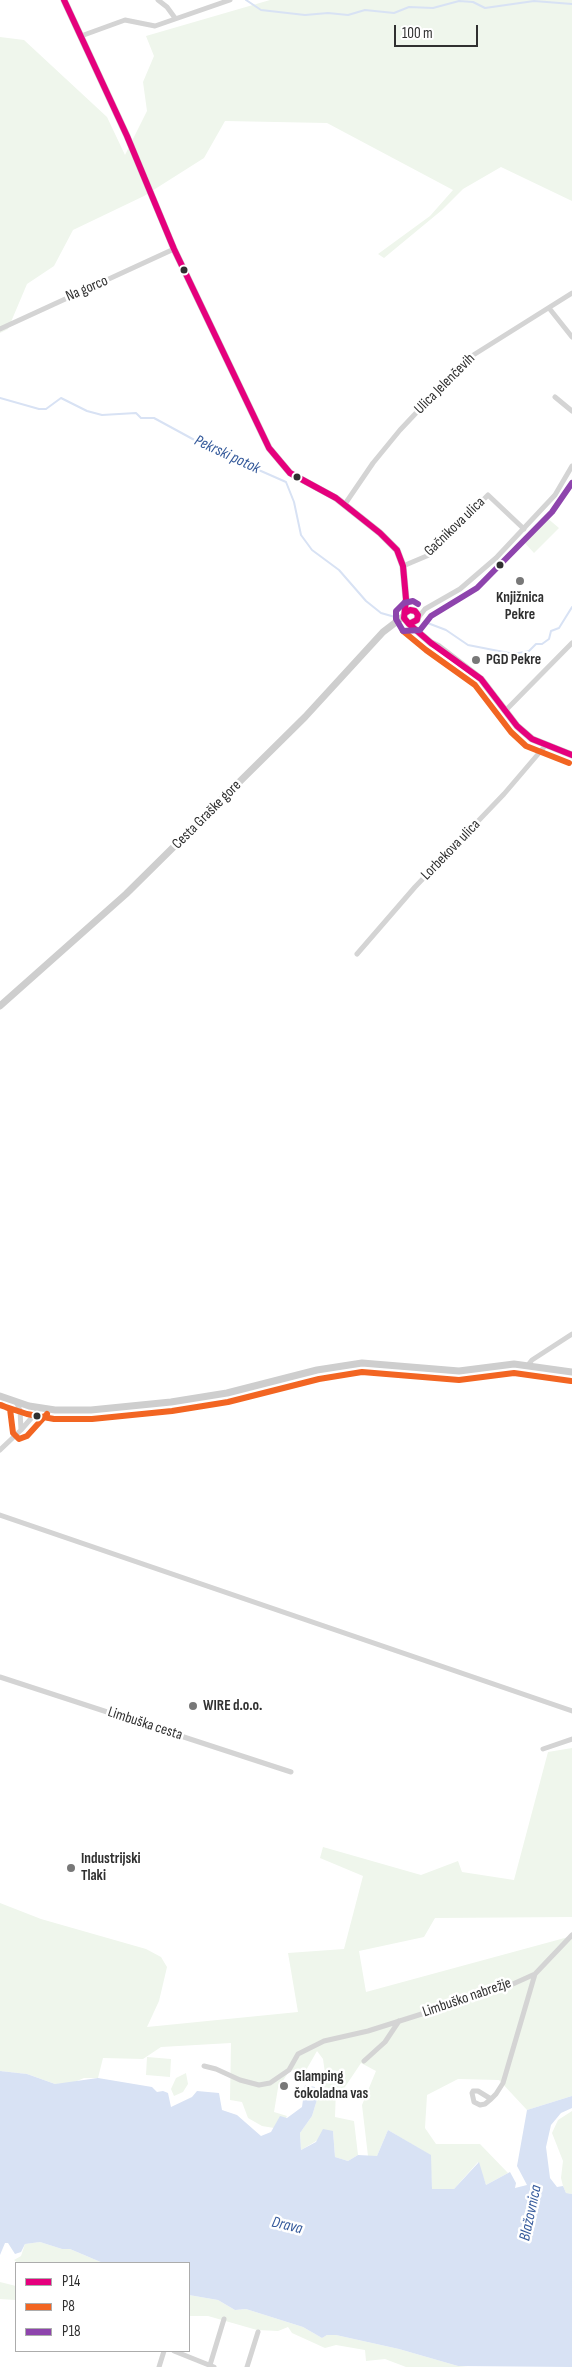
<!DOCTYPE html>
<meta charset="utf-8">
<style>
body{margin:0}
#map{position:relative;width:572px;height:2367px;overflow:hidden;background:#fff;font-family:"Sofia Sans Condensed",sans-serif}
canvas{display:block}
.legend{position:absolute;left:15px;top:2262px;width:175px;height:90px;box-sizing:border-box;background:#fff;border:1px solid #acacac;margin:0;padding:6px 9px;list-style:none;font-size:15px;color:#303030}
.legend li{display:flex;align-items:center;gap:10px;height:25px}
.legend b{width:25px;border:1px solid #acacac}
.scale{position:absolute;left:394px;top:25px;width:84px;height:22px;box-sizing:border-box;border:2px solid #303030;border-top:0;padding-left:6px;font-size:15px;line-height:18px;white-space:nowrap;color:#303030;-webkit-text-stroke:4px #fff;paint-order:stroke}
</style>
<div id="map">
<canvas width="572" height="2367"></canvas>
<ul class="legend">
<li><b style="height:6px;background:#e5007d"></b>P14</li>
<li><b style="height:6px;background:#f26522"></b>P8</li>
<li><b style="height:6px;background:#8e44ad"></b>P18</li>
</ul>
<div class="scale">100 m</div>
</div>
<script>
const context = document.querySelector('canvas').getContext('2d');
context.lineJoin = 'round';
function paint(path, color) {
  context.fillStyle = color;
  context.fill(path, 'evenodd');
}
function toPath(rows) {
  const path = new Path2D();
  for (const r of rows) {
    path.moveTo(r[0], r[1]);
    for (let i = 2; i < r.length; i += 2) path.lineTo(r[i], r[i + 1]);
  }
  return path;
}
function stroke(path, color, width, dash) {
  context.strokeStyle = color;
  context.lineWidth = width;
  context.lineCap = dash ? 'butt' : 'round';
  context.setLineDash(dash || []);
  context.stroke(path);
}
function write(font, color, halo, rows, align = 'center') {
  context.font = font + ' "Sofia Sans Condensed",sans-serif';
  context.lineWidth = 5;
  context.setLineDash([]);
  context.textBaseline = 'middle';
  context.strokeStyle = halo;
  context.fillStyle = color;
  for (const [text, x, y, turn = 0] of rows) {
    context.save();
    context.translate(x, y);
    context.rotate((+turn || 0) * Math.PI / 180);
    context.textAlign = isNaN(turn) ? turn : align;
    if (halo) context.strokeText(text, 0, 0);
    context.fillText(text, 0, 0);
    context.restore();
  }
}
paint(toPath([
 [270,0,572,0,572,201,501,167,463,189,442,210,384,258,378,254,430,216,453,190,327,123,225,121,204,158,144,196,73,230,54,266,27,284,8,329,0,333,0,37,24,40,107,117,125,155,147,111,143,82,154,56,146,36],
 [546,517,559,528,534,553,523,541],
 [572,1748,572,1917,435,1918,424,1937,359,1951,366,1992,572,1936,572,2096,527,2110,499,2080,458,2079,427,2095,425,2128,436,2144,480,2144,508,2173,486,2185,478,2162,454,2189,432,2189,430,2155,388,2130,377,2156,368,2156,362,2105,376,2071,361,2063,343,2090,336,2089,335,2117,354,2121,358,2155,348,2161,335,2157,333,2131,301,2150,300,2133,312,2116,325,2073,323,2059,317,2051,305,2072,290,2070,278,2088,274,2112,287,2116,280,2129,262,2126,248,2118,242,2102,230,2100,231,2043,161,2047,143,2059,103,2058,98,2078,84,2078,72,2083,55,2084,27,2074,0,2071,0,1903,41,1919,146,1949,161,1957,167,1967,159,2001,147,2027,298,2012,288,1953,344,1949,363,1876,320,1858,323,1847,421,1875,458,1861,462,1872,514,1880,548,1752],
 [147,2057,171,2059,170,2077,146,2075],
 [186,2073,188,2084,183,2092,174,2096,171,2089,176,2078],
 [572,2111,572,2194,566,2193,563,2186,561,2178,563,2161,552,2133,558,2120],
 [40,2242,62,2249,70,2249,103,2263,18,2263,14,2260,21,2256,25,2244],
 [0,2282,16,2286,16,2300,0,2299],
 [189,2295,218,2300,235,2310,246,2309,303,2327,322,2338,327,2335,336,2335,399,2349,458,2366,468,2367,406,2367,385,2359,366,2361,365,2350,336,2345,325,2348,292,2333,288,2327,278,2331,257,2330,208,2316,189,2316]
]), '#eff6ec');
paint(toPath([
 [0,2071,27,2074,55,2084,98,2078,152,2087,157,2092,163,2091,168,2093,171,2107,192,2097,197,2091,219,2093,222,2110,237,2115,261,2136,271,2132,280,2116,287,2118,302,2107,305,2085,315,2087,315,2091,319,2093,312,2116,300,2133,301,2150,316,2142,323,2129,333,2131,335,2157,348,2161,358,2155,377,2156,388,2130,431,2155,432,2189,454,2189,479,2162,486,2185,510,2172,516,2183,515,2188,527,2185,517,2166,527,2110,572,2096,572,2108,561,2113,551,2125,546,2147,550,2178,557,2187,563,2186,566,2193,572,2194,572,2367,458,2366,399,2349,336,2335,327,2335,322,2338,303,2327,246,2309,235,2310,218,2300,189,2295,189,2263,103,2263,70,2249,62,2249,40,2242,25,2244,21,2252,15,2254,8,2243,5,2243,0,2255]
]), '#d8e2f4');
stroke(toPath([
 [246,0,261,10,305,15,328,13,348,15,365,10,394,13,409,7,433,8,459,1,473,2,485,8,534,1,572,4],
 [0,398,39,409,46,409,61,398,87,411,102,415,136,413,141,418,154,418,211,449,286,482,294,502,301,535,312,550,339,570,366,601,381,613,395,617],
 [425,622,446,630,468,645,514,654,529,651,536,644,542,644,549,639,551,631,559,628,572,607]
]), '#d8e2f4', 2);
stroke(toPath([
 [158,0,167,7,175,18],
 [81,36,125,20,155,26,230,0],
 [549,308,572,337],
 [0,329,174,249],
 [555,397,572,411],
 [345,504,373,463,400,430,467,359,572,293],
 [403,566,429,555,488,495,524,529],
 [418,618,425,609,460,589,496,558,555,495,572,466],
 [506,710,572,643],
 [357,954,415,887,504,794,545,746],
 [528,1365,532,1360,572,1334],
 [16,1402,20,1410,21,1430,40,1408],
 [0,1450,21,1430],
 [0,1515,572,1711],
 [0,1677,291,1772],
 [543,1749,572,1739],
 [364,2061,385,2042,399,2021],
 [204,2066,216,2069,240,2080,259,2085,270,2083,289,2070,298,2054,324,2041,368,2031,504,1988,535,1974,572,1935],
 [491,2099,478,2091,473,2091,472,2093,474,2102,480,2105,485,2104,491,2099,496,2094,503,2083,535,1974],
 [174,2351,214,2367],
 [210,2365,224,2319],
 [159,2367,164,2351],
 [247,2367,258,2332]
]), '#d4d4d4', 5);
stroke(toPath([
 [64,0,127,136,174,249,269,448,290,473,336,498,380,533,397,550,403,566,406,599,404,618,409,624,417,620,418,615,415,611,410,610,405,613],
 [409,624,431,643,439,647,481,679,517,726,532,739,572,755],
 [0,1006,126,894,305,717,383,632,404,616],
 [0,1396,29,1406,55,1410,91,1410,171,1402,227,1393,317,1370,362,1363,459,1371,514,1364,572,1372]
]), '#cecece', 7);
stroke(toPath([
 [64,0,127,136,174,249,269,448,290,473,336,498,380,533,397,550,403,566,406,599,404,618,409,624,417,620,418,615,415,611,410,610,405,613],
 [409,624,431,643,481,679,517,726,532,739,572,755]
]), '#e5007d', 6);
stroke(toPath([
 [403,631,426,650,475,685,511,732,526,746,569,763],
 [0,1405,27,1414,54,1419,92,1419,172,1411,228,1402,319,1379,362,1372,459,1380,514,1373,571,1381],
 [1,1405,10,1409,13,1433,19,1439,27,1436,47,1414]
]), '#f26522', 6);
stroke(toPath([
 [418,604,413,601,404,603,396,611,396,619,403,631,420,630,431,616,477,588,552,512,572,483]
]), '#8e44ad', 6);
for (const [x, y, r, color] of [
 [184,270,4.5,"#303030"],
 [297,477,4.5,"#303030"],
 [500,565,4.5,"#303030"],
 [520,581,5,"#787878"],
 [476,660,5,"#787878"],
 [37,1416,4.5,"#303030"],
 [193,1706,5,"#787878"],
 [71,1868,5,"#787878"],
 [284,2086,5,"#787878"]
]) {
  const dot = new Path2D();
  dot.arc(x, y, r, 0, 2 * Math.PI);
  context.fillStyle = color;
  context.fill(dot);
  stroke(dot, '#fff', 2);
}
write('15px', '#303030', '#fff', [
 ["Na gorco",87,289,-23],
 ["Ulica Jelenčevih",445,384,-45],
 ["Gačnikova ulica",455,527,-44],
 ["Cesta Graške gore",207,815,-45],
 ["Lorbekova ulica",451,850,-46],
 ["Limbuška cesta",145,1724,18],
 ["Limbuško nabrežje",467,1998,-19]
]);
write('bold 15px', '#303030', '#fff', [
 ["Knjižnica",520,598,"center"],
 ["Pekre",520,615,"center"],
 ["PGD Pekre",486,660],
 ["WIRE d.o.o.",203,1706],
 ["Industrijski",81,1859],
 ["Tlaki",81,1876],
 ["Glamping",294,2077],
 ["čokoladna vas",294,2094]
], 'left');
write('italic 16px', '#355a9b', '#fff', [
 ["Pekrski potok",227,455,25],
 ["Blažovnica",531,2213,-78],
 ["Drava",287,2226,14]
]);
</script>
